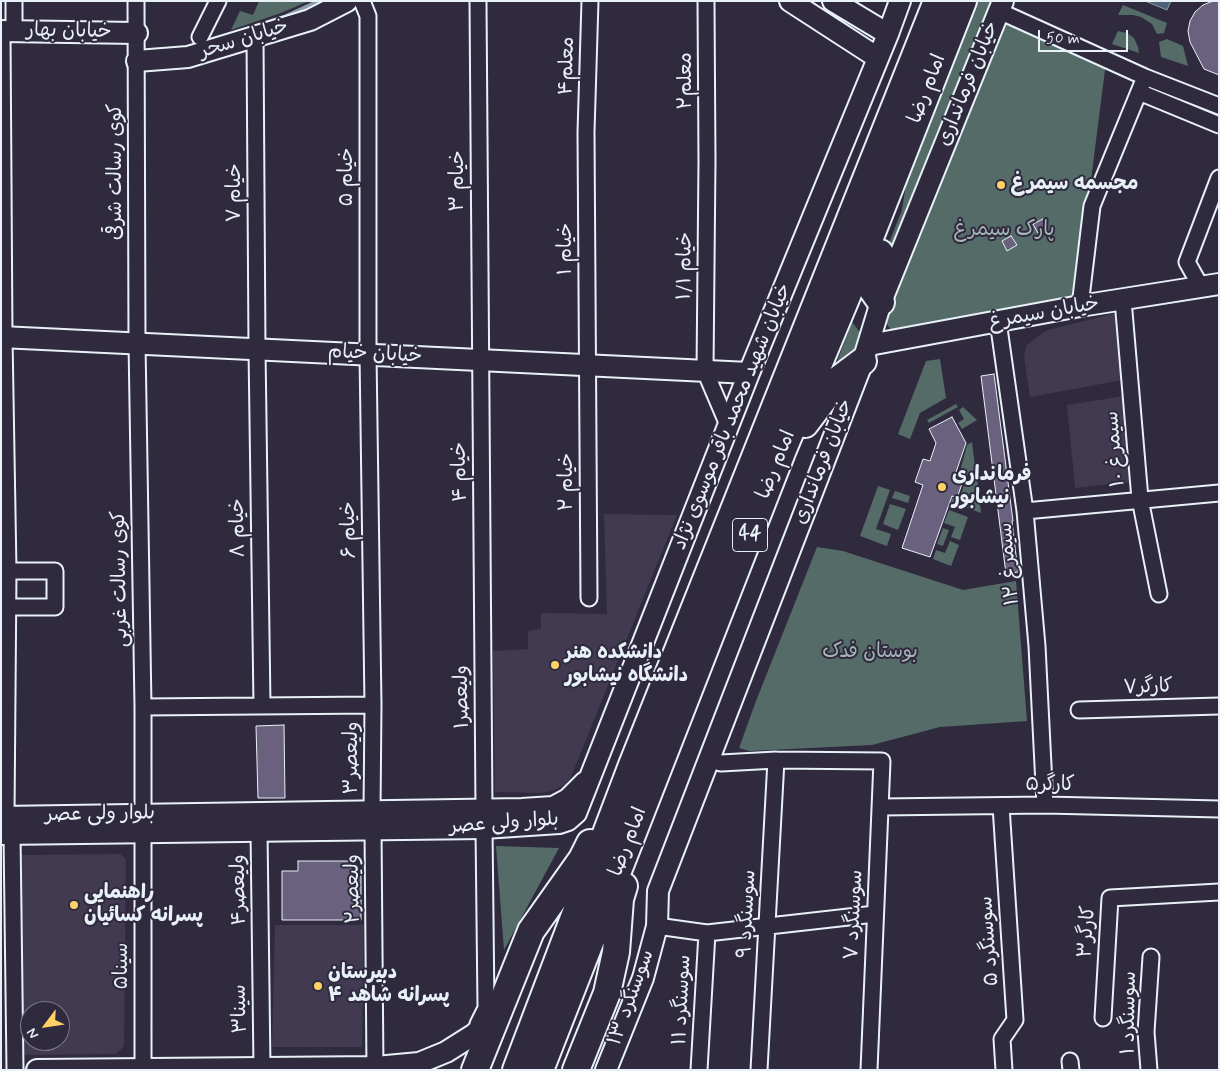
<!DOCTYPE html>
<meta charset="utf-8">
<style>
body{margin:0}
#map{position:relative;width:1220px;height:1071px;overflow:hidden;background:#2f2a3d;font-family:Mynerve,sans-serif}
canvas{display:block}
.frame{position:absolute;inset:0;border:2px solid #e8f1f8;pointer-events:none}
.north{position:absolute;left:20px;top:1001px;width:50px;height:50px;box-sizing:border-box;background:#2f2a3d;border:1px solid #797a88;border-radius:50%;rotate:239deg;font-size:14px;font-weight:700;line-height:20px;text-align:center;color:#e8f1f8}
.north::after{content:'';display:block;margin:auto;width:18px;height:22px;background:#ffd166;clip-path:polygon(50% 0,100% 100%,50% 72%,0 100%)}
.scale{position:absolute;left:1038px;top:30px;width:90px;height:22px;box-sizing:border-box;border:2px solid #e8f1f8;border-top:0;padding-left:6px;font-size:15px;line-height:18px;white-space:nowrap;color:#e8f1f8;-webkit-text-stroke:4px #2f2a3d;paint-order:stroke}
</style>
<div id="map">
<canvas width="1220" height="1071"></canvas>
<div class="frame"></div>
<div class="north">N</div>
<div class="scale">50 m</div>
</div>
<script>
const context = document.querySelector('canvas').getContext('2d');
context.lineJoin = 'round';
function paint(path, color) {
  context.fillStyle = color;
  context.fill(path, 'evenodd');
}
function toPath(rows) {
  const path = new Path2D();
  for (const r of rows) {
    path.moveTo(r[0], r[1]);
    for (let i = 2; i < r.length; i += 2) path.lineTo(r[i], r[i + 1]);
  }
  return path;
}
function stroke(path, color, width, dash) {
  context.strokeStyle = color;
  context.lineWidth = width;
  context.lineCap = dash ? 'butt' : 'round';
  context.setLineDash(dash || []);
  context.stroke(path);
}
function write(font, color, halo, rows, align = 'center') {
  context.font = font + ' Mynerve,"Playpen Sans Arabic",sans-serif';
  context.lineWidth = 4;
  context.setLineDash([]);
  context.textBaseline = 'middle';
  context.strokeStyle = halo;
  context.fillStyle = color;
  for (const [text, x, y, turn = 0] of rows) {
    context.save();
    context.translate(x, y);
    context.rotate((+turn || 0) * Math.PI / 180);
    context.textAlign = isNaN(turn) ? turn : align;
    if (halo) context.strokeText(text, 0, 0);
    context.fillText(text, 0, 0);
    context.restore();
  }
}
paint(toPath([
 [1116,313,1123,380,1030,397,1024,357,1026,346,1038,336,1048,330],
 [1125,396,1134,474,1130,482,1075,488,1067,405],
 [604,514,677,515,571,777,564,785,552,791,540,793,495,792,493,651,528,649,528,631,541,629,541,613,607,614],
 [120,854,126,859,124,1046,116,1054,24,1055,21,855],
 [30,1011,60,1011,60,1041,30,1041],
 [275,925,364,925,362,1047,272,1047]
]), '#413a51');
paint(toPath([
 [259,1,309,1,281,13,231,30,240,11,253,15],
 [974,1,992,1,885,270,879,268,902,210,909,165],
 [1123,5,1167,23,1164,33,1157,34,1152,24,1141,17,1133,15,1118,15],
 [1002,19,1106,62,1076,299,894,333,888,326,885,319,887,311],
 [1118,31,1127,33,1134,38,1138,47,1139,53,1112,44],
 [1167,39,1183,46,1188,66,1161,57,1159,42],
 [852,322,862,335,856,354,832,375],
 [940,359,946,398,920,413,910,439,898,434,926,361],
 [956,404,958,407,929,423,927,420],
 [963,407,977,420,962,429,958,423,964,419,959,410],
 [972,442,976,474,959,475,967,445],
 [977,478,981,513,951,502,952,498,959,500,966,479],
 [878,486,890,490,876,529,891,534,887,546,860,536],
 [895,491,910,496,908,503,892,498],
 [890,504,906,509,898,530,883,524],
 [949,510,968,517,960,540,951,537,955,527,944,523],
 [943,528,949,530,943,546,937,544],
 [950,541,959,545,951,566,933,559,936,550,945,553],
 [817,547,843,551,963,590,1016,581,1027,721,940,727,872,745,749,751,739,748,756,701],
 [496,846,559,848,504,950]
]), '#556b67');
const water = toPath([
 [1145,1,1171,1,1167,10,1145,1]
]);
paint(water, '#4d6278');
stroke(water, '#8b9bab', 1);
stroke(toPath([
 [266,23,284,17,319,1]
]), '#8b9bab', 4);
const building = toPath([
 [1213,1,1219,1,1219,75,1204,69,1190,42,1188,31,1190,21,1195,12,1203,5,1213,1],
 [1043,219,1048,228,1038,233,1033,224,1043,219],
 [1011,236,1017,245,1007,251,1002,241,1011,236],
 [994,374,1013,521,1012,521,1018,572,1006,574,981,376,994,374],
 [952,417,966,443,954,478,963,481,957,498,952,496,930,557,902,548,923,485,915,482,923,459,930,461,936,443,929,429,952,417],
 [284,725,285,798,258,798,256,726,284,725],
 [298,861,351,861,351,872,361,872,361,920,282,920,282,871,298,871,298,861]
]);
paint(building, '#6a617f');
stroke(building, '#e8f1f8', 1);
const street = toPath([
 [14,1,14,31],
 [136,1,137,343,143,707,143,1069],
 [362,1,368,16,368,354,373,705,372,811],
 [478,1,484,810],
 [706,1,707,161,705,371,728,425],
 [999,11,1145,77,1219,106],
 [2,31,4,337,8,571,6,816],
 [200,37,218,1],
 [255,37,257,349,262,706],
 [1139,92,1219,125],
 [1201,287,1187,262,1219,178],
 [1123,300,1140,499,1159,594],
 [1080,306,1092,206,1145,77],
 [998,321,1025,511,1037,646,1045,805],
 [1025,511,1219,493],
 [1,571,55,571,55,607,1,607],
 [589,598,586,132,590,1],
 [143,707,373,705],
 [1079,710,1219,706],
 [709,760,721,763,776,760,882,761,869,1070],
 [1001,806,1015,1020,1002,1039,1004,1070],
 [881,807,1045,805,1219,809],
 [373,829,375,1070],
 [259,831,262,1068],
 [12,834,15,1070],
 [657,926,707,933,875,914],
 [1103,1018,1110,898,1219,892],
 [478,1024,486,1008,484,828],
 [1070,1061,1071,1070],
 [699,1070,707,933],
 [759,1070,776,760],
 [1149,1070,1146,1032,1151,957]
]);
const secondary = toPath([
 [790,1,878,58],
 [833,1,888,34],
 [1,31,137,33],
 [137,61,188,57,310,20,347,1],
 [1,337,749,373],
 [869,345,1080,306,1219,284],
 [1,817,522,809,553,807,568,799,585,782],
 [1,834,484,828,559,823,568,820,576,813,749,373,888,34,900,1],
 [37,1070,376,1067,419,1063,446,1052,473,1035,496,1016],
 [606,1070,643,978,657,926,658,891,863,361,881,302,1003,1]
]);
const highway = toPath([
 [880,253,872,276,871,288,881,302],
 [805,424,839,379,863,361],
 [475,1070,531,931,582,859,590,843],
 [516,1070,632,765,937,1],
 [540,1070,782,452,847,296,963,1],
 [576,1070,607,993,616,952,620,899,624,886]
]);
stroke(street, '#e8f1f8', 19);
stroke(secondary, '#e8f1f8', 24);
stroke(highway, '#e8f1f8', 30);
stroke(street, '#2f2a3d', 15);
stroke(secondary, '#2f2a3d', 20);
stroke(highway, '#2f2a3d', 26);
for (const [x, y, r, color] of [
 [1001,185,5,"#ffd166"],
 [942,487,5,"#ffd166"],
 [555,665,5,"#ffd166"],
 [74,905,5,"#ffd166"],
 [318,986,5,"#ffd166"]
]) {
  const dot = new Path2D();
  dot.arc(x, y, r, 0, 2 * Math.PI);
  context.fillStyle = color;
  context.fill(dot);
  stroke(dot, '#2f2a3d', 2);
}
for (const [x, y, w] of [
 [750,535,35]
]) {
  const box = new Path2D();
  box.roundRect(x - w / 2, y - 16.5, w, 33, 4);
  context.fillStyle = '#2f2a3d';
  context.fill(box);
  stroke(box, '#e8f1f8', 1);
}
write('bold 19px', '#e8f1f8', null, [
 ["44",750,535]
]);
write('20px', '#e8f1f8', '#2f2a3d', [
 ["خیابان بهار",69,32,1],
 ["خیابان سحر",244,40,-17],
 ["معلم۴",568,66,-88],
 ["معلم۲",687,81,-90],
 ["خیابان فرمانداری",969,84,-68],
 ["امام رضا",928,89,-69],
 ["کوی رسالت شرقی",117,172,-90],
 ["خیام ۵",348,177,-90],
 ["خیام ۳",459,181,-90],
 ["خیام ۷",236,193,-90],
 ["خیام ۱",567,249,-90],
 ["خیام ۱/۱",686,266,-89],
 ["خیابان سیمرغ",1044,314,-10],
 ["خیابان خیام",375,355,3],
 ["خیابان شهید محمد باقر موسوی نژاد",733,417,-68],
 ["سیمرغ ۱۰",1116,449,-95],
 ["خیابان فرمانداری",824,462,-69],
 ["امام رضا",777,465,-68],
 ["خیام ۴",461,472,-91],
 ["خیام ۲",568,482,-90],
 ["خیام ۸",239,528,-91],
 ["خیام ۶",350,530,-91],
 ["سیمرغ ۱۲",1010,564,-95],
 ["کوی رسالت غربی",121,579,-91],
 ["کارگر۷",1148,688,-2],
 ["ولیعصر۱",463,697,-91],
 ["ولیعصر۳",353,758,-90],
 ["کارگر۵",1050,786],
 ["بلوار ولی عصر",100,815,-1],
 ["بلوار ولی عصر",504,824,-4],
 ["امام رضا",629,842,-69],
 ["ولیعصر۲",354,889,-91],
 ["ولیعصر۴",240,890,-91],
 ["سوسنگرد ۹",748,914,-87],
 ["سوسنگرد ۷",855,915,-87],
 ["کارگر۳",1088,932,-86],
 ["سوسنگرد ۵",990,941,-94],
 ["سینا۵",123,966,-90],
 ["سوسنگرد ۱۳",632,998,-70],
 ["سوسنگرد ۱۱",683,1000,-87],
 ["سینا۳",241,1009,-91],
 ["سوسنگرد ۱",1130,1013,-89]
]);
write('bold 20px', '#e8f1f8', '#2f2a3d', [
 ["مجسمه سیمرغ",1011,185],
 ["فرمانداری",952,476],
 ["نیشابور",952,499],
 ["دانشکده هنر",565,654],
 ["دانشگاه نیشابور",565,677],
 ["راهنمایی",84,894],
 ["پسرانه کسائیان",84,917],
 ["دبیرستان",328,974],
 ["پسرانه شاهد ۴",328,997]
], 'left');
write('20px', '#a6b5b7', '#2f2a3d', [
 ["پارک سیمرغ",1004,231],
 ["بوستان فدک",870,653]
]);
</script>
